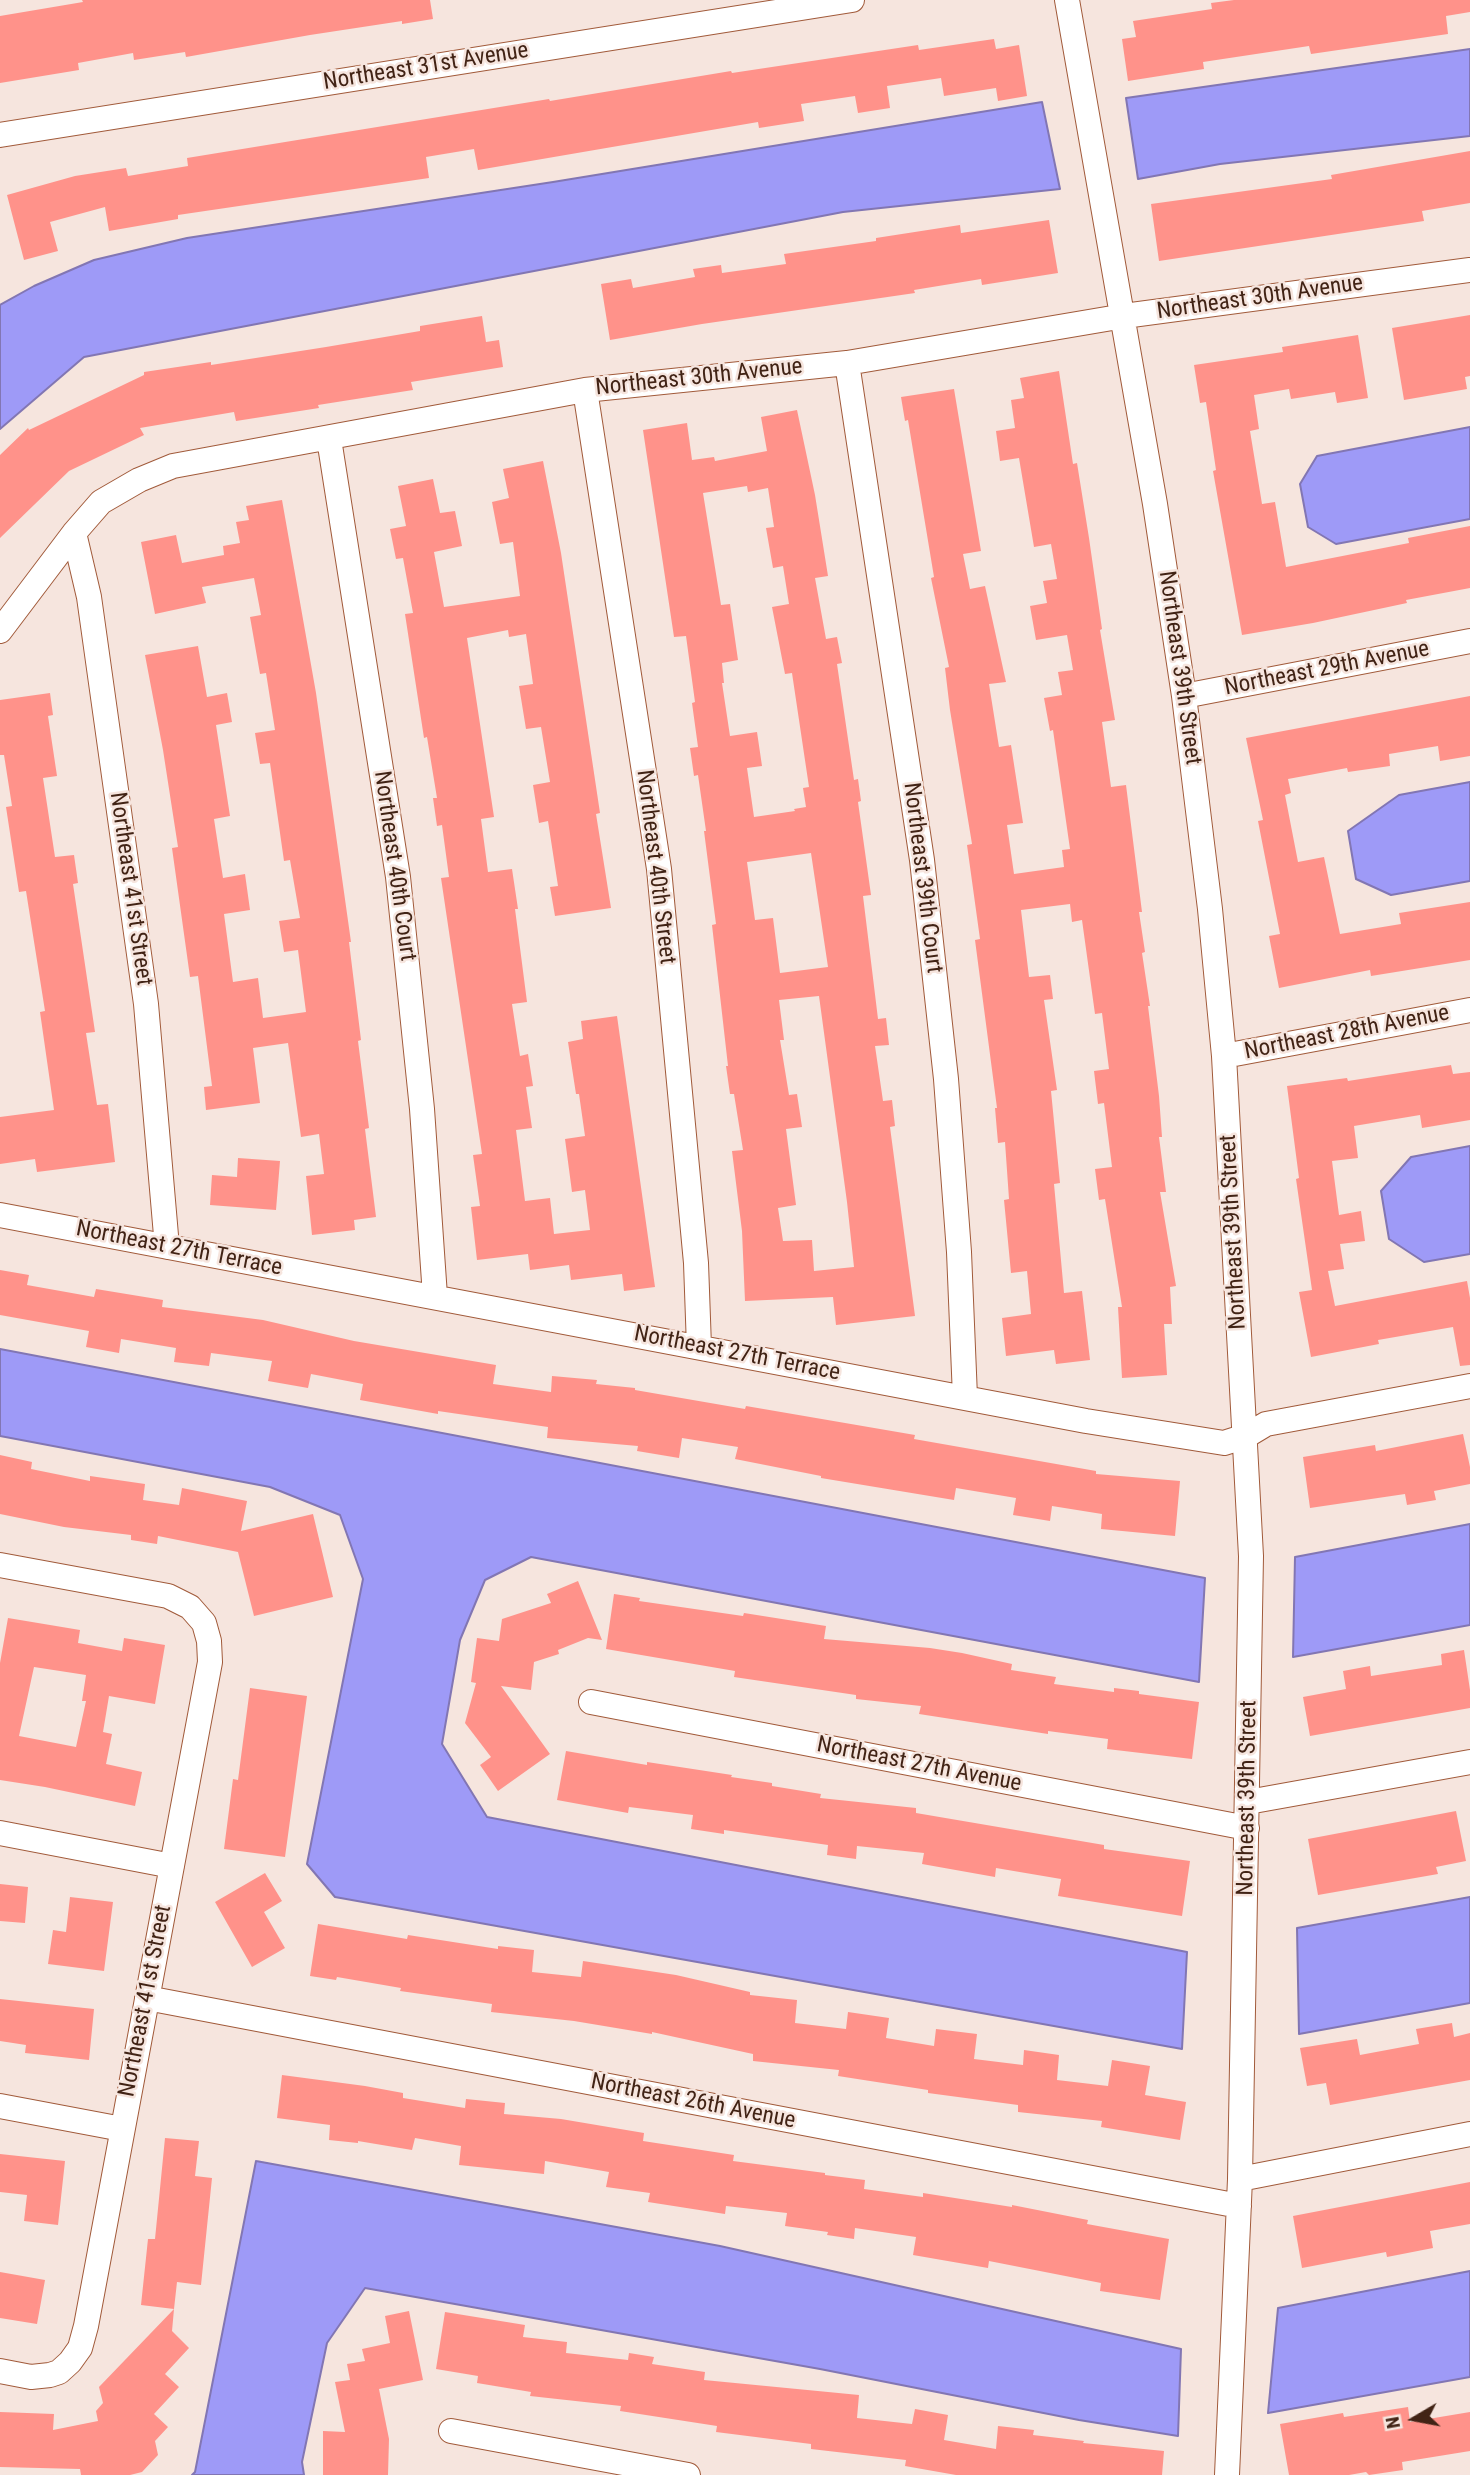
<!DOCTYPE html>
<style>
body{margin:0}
#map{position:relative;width:1470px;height:2475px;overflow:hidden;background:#f6e5de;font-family:"Roboto Condensed",sans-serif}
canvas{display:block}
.north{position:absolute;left:1379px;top:2384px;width:70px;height:70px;-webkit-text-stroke:5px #f6e5de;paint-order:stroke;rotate:260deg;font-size:19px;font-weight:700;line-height:28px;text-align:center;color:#412315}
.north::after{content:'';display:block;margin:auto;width:24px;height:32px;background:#412315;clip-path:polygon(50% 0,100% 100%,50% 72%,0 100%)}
</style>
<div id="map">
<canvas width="1470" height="2475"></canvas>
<div class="north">N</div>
</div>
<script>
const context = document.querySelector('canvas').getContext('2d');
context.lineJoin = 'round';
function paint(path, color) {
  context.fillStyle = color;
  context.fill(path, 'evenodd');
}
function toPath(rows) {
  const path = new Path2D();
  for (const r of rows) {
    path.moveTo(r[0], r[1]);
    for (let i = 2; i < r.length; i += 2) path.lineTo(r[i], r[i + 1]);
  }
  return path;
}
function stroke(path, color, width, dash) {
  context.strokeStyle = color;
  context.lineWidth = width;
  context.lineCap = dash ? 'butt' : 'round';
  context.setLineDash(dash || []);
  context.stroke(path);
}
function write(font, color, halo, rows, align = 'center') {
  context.font = font + ' "Roboto Condensed",sans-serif';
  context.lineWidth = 5;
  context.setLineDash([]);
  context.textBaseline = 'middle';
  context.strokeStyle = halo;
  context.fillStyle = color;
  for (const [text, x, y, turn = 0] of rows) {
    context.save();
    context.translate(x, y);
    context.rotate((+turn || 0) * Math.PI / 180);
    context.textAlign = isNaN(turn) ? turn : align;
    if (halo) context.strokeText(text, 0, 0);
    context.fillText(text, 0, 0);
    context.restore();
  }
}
const water = toPath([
 [1470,49,1470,136,1220,164,1138,179,1126,98,1470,49],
 [1042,102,1060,189,843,212,84,357,0,429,0,305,34,286,94,260,187,238,553,182,1042,102],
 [1470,427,1470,519,1336,544,1308,527,1300,484,1317,456,1470,427],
 [1470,782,1470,881,1391,895,1356,879,1348,831,1399,795,1470,782],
 [1470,1146,1470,1254,1424,1262,1389,1239,1381,1191,1411,1157,1470,1146],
 [0,1349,1205,1578,1199,1682,531,1557,485,1580,460,1640,442,1744,487,1817,1187,1952,1182,2049,335,1897,307,1864,363,1579,340,1515,270,1487,0,1436,0,1349],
 [1470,1524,1470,1625,1293,1657,1295,1557,1470,1524],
 [1470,1897,1470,2003,1299,2034,1297,1928,1470,1897],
 [256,2161,720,2246,1181,2349,1178,2436,1079,2420,820,2369,365,2288,327,2343,302,2462,304,2475,192,2475,195,2472,256,2161],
 [1470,2271,1470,2377,1268,2413,1278,2308,1470,2271]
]);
paint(water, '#9e9af7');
stroke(water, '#8276b3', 2);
paint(toPath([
 [82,0,430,0,433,19,402,24,402,21,310,35,186,57,185,52,134,60,133,53,78,63,79,70,0,83,0,16,83,2],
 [1234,0,1470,0,1470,12,1446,16,1448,34,1311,54,1309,46,1203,62,1204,69,1128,81,1122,39,1136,37,1133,21,1212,9,1211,3],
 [994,39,996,49,1019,45,1027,96,998,101,996,88,944,96,941,78,887,86,890,108,858,113,855,96,801,104,804,121,759,128,758,122,478,170,474,149,426,157,429,178,178,215,178,219,109,231,105,207,50,222,58,251,24,260,7,195,75,176,126,168,128,176,188,166,187,158,549,99,550,101,731,71,732,73,918,45,919,50],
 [1470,151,1470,203,1422,211,1424,221,1159,261,1151,204,1332,179,1331,175],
 [1049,220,1058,273,982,285,981,279,914,290,915,293,702,324,610,340,601,284,631,279,633,288,695,277,693,269,721,265,722,273,786,264,784,254,876,241,876,238,960,225,961,233],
 [1470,315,1470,376,1465,377,1467,389,1404,400,1392,328],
 [482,316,486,342,499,340,503,367,411,382,413,390,318,405,319,408,236,421,234,412,140,428,144,435,69,471,0,538,0,455,28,428,29,430,144,375,144,372,211,362,211,365,326,347,420,331,420,326],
 [1358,335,1368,398,1337,403,1335,392,1291,399,1289,389,1254,395,1259,429,1250,431,1262,504,1275,502,1286,567,1409,543,1408,538,1470,526,1470,588,1406,600,1407,603,1313,623,1242,635,1213,471,1216,470,1206,402,1200,403,1194,365,1283,352,1282,347],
 [1059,371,1073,464,1077,463,1089,538,1102,629,1100,630,1115,720,1102,722,1111,787,1126,785,1142,912,1139,912,1145,952,1142,953,1150,1006,1148,1006,1159,1096,1162,1137,1159,1137,1166,1192,1160,1192,1176,1286,1170,1287,1172,1324,1164,1324,1167,1375,1122,1378,1118,1307,1122,1307,1105,1199,1099,1200,1095,1169,1112,1167,1104,1103,1098,1104,1094,1071,1109,1069,1102,1013,1095,1014,1082,920,1072,922,1070,904,1021,910,1029,977,1050,975,1053,999,1044,1000,1057,1090,1051,1091,1060,1183,1054,1184,1064,1293,1082,1291,1090,1360,1056,1364,1054,1350,1006,1356,1002,1318,1031,1314,1027,1271,1011,1273,1004,1200,1009,1199,1005,1142,998,1143,995,1108,997,1108,975,940,980,939,967,845,972,844,950,710,945,668,949,667,931,578,934,577,908,420,905,421,901,397,954,389,981,551,963,554,970,589,985,586,1006,682,989,684,999,747,1011,745,1023,823,1007,825,1014,874,1064,867,1062,850,1070,849,1053,730,1050,731,1044,698,1062,695,1058,672,1073,670,1067,635,1036,640,1030,606,1047,603,1043,581,1057,579,1051,544,1034,547,1019,458,1000,461,996,431,1015,428,1011,400,1024,398,1020,378],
 [797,410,815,495,828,576,815,578,826,639,837,637,842,663,837,664,854,780,858,779,861,801,858,802,871,895,863,896,878,1019,886,1018,889,1045,875,1046,883,1101,892,1100,895,1126,890,1127,915,1316,836,1325,833,1297,745,1301,742,1231,732,1151,743,1150,734,1094,730,1094,726,1066,728,1066,712,925,716,924,704,831,706,831,698,775,694,776,690,748,698,747,692,703,695,702,686,636,674,637,643,430,687,423,692,460,714,457,715,461,767,451,761,417],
 [747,486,748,492,768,488,774,527,766,528,773,568,783,566,789,604,772,607,785,674,792,673,809,787,803,788,806,807,794,809,795,811,754,817,747,768,762,766,757,732,730,736,722,683,724,683,722,663,738,660,730,604,721,605,703,493],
 [811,853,828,967,780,973,773,918,755,920,747,862],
 [819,996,847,1202,854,1267,814,1271,812,1240,783,1241,778,1208,796,1205,786,1129,802,1127,797,1094,789,1095,780,1040,784,1040,779,1000],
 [543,461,561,553,600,813,596,814,611,908,555,916,550,887,558,886,548,821,539,823,533,785,550,782,541,727,526,729,519,686,533,684,526,634,509,637,508,630,467,638,494,817,481,819,488,872,512,869,518,909,515,909,527,1002,512,1004,520,1056,528,1054,533,1086,526,1087,532,1128,516,1130,525,1201,550,1198,554,1234,590,1230,585,1190,572,1192,565,1139,585,1136,579,1094,576,1094,568,1042,583,1039,581,1021,617,1016,655,1287,624,1291,622,1274,571,1280,569,1265,530,1270,528,1254,477,1260,471,1207,480,1206,473,1155,482,1154,441,878,449,877,442,825,437,826,433,798,437,798,427,737,424,738,405,614,413,613,403,558,396,559,390,529,406,526,398,486,433,479,440,513,455,511,462,546,434,552,444,607,520,596,513,542,500,544,492,502,509,498,503,469],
 [282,500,316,693,351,942,349,942,361,1040,358,1041,369,1128,365,1129,376,1217,354,1220,355,1230,312,1235,306,1176,324,1174,319,1134,301,1137,288,1043,253,1048,260,1103,206,1110,204,1087,212,1086,198,976,190,977,172,848,178,847,163,750,145,655,198,646,207,697,227,693,232,722,216,725,230,816,214,819,223,878,245,874,250,910,224,914,233,982,258,978,263,1018,306,1012,298,950,284,952,279,921,300,918,290,860,284,861,270,763,260,764,255,733,275,730,266,673,260,674,250,617,261,615,254,578,202,587,206,603,155,614,141,542,176,535,182,563,224,555,223,546,240,543,236,522,249,520,246,506],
 [50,693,53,715,48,716,57,776,43,778,55,857,74,855,78,883,73,884,95,1032,86,1033,97,1105,108,1104,115,1162,37,1172,35,1159,0,1164,0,1117,54,1110,40,1012,45,1011,26,891,19,892,6,807,12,806,4,755,0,755,0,700],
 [1470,696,1470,756,1440,761,1438,746,1389,754,1390,766,1348,772,1347,768,1288,779,1291,793,1285,795,1298,862,1324,857,1340,934,1401,924,1399,913,1470,902,1470,960,1371,976,1370,970,1279,988,1269,936,1280,934,1258,821,1263,820,1246,738],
 [1451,1065,1453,1074,1470,1072,1470,1120,1422,1128,1420,1115,1354,1126,1358,1158,1332,1161,1339,1215,1361,1211,1365,1241,1340,1244,1344,1269,1328,1271,1335,1306,1467,1281,1470,1298,1470,1365,1460,1366,1453,1327,1378,1340,1379,1344,1311,1357,1299,1292,1312,1290,1296,1179,1299,1178,1287,1086,1347,1078,1348,1081],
 [238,1158,280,1161,276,1210,210,1205,212,1175,237,1177],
 [0,1270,29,1275,27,1285,94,1297,96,1289,163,1300,162,1307,263,1320,354,1341,496,1365,493,1384,551,1392,552,1376,597,1380,596,1384,635,1388,635,1390,745,1409,746,1406,915,1435,914,1439,1096,1471,1096,1474,1180,1481,1175,1536,1101,1529,1102,1514,1052,1506,1050,1521,1013,1515,1016,1498,956,1488,954,1500,821,1478,821,1476,735,1459,738,1447,682,1438,679,1458,637,1451,638,1446,547,1438,548,1427,438,1411,438,1414,360,1400,363,1384,311,1374,308,1388,268,1381,272,1361,211,1353,209,1366,174,1362,176,1348,121,1339,119,1353,86,1347,89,1331,0,1315],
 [1463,1434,1470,1467,1470,1484,1434,1491,1436,1500,1407,1505,1405,1494,1310,1508,1303,1457,1375,1445,1376,1451],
 [0,1455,32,1462,31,1469,90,1481,90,1476,145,1484,143,1500,179,1505,182,1488,247,1501,241,1531,313,1514,333,1597,254,1616,238,1552,158,1536,157,1544,131,1540,131,1535,64,1527,0,1514],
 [578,1581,602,1640,588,1638,558,1650,559,1654,534,1662,531,1690,501,1686,550,1754,498,1791,480,1765,491,1757,465,1723,476,1683,471,1682,477,1638,499,1641,502,1619,551,1603,547,1594],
 [614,1594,640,1598,639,1601,743,1616,744,1613,826,1626,824,1639,930,1648,962,1653,1012,1664,1011,1670,1056,1677,1054,1684,1114,1692,1114,1688,1139,1691,1139,1694,1199,1702,1192,1759,1107,1749,1108,1739,1048,1731,1048,1734,919,1714,921,1706,856,1699,856,1695,734,1677,735,1671,606,1649],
 [8,1618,80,1630,78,1643,122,1651,124,1638,165,1645,155,1704,109,1696,103,1732,112,1734,106,1764,142,1772,135,1806,45,1787,0,1780,0,1663],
 [34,1667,86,1675,82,1701,86,1701,76,1747,19,1736],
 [1464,1650,1470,1690,1470,1708,1310,1736,1303,1697,1346,1689,1343,1671,1370,1666,1371,1676,1442,1665,1441,1654],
 [250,1688,307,1696,285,1857,224,1849,233,1779,238,1780],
 [566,1751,647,1765,647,1762,732,1775,731,1777,772,1783,772,1786,821,1794,820,1798,916,1808,916,1813,1104,1845,1104,1849,1190,1861,1182,1916,1058,1896,1061,1879,996,1868,995,1877,922,1864,924,1853,857,1846,856,1859,827,1855,828,1845,724,1830,724,1834,691,1829,693,1815,629,1807,628,1813,557,1800],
 [1456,1811,1466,1861,1436,1867,1438,1874,1318,1895,1308,1839],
 [265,1873,282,1901,264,1912,285,1948,252,1967,215,1902],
 [0,1884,28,1887,25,1923,0,1921],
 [70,1897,113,1902,104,1971,48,1964,53,1930,66,1932],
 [318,1924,407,1939,408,1935,498,1949,498,1946,534,1950,532,1972,581,1977,583,1961,676,1975,750,1992,750,1995,797,2000,795,2023,846,2029,848,2012,889,2018,886,2038,934,2046,936,2029,977,2034,974,2059,1023,2065,1024,2050,1059,2055,1057,2080,1108,2086,1112,2060,1150,2066,1145,2095,1186,2102,1180,2140,1101,2127,1102,2121,1018,2112,1018,2105,928,2093,928,2090,838,2076,839,2070,753,2061,753,2054,652,2032,652,2034,574,2021,491,2012,492,2004,400,1991,401,1988,337,1977,336,1980,310,1976],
 [0,1999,94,2009,89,2060,25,2053,26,2045,0,2041],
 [1452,2023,1454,2037,1470,2033,1470,2080,1330,2105,1326,2083,1307,2086,1300,2048,1357,2039,1360,2055,1419,2044,1416,2029],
 [282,2075,365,2086,403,2093,403,2098,465,2108,466,2099,505,2103,504,2114,561,2119,644,2133,643,2141,734,2155,733,2161,825,2173,825,2175,865,2180,864,2189,923,2197,923,2193,1012,2207,1012,2205,1088,2220,1087,2224,1169,2239,1160,2300,1100,2291,1101,2283,989,2261,988,2268,913,2255,916,2237,855,2228,854,2239,827,2235,828,2232,785,2226,787,2213,726,2206,725,2214,648,2202,650,2193,606,2187,609,2172,545,2161,544,2174,459,2165,461,2146,415,2138,412,2150,358,2141,358,2143,329,2140,330,2125,277,2118],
 [165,2138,199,2141,195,2176,212,2178,201,2285,177,2282,174,2309,141,2305,148,2239,155,2239],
 [0,2154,65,2161,58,2225,24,2221,27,2195,0,2192],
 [1470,2182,1470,2224,1430,2231,1433,2248,1387,2257,1386,2252,1302,2268,1293,2216],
 [0,2272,45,2280,37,2324,0,2318],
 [174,2309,172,2331,189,2348,165,2374,179,2387,154,2414,168,2427,155,2441,158,2455,142,2472,130,2475,81,2475,80,2469,0,2467,0,2412,54,2414,53,2430,98,2421,96,2411,103,2403,99,2387],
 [409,2311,423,2380,379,2389,389,2439,388,2475,323,2475,323,2431,345,2432,335,2382,350,2380,347,2364,365,2361,362,2349,390,2343,385,2316],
 [445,2312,525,2325,523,2337,567,2342,566,2353,628,2360,629,2353,654,2357,652,2364,705,2372,704,2380,859,2395,857,2418,912,2424,915,2409,948,2415,944,2440,996,2449,998,2426,1034,2430,1033,2435,1084,2441,1083,2443,1164,2451,1162,2475,956,2475,905,2466,906,2460,811,2449,811,2444,716,2432,717,2426,620,2411,621,2406,530,2396,531,2392,477,2383,478,2376,436,2369],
 [1408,2407,1410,2422,1470,2412,1470,2451,1402,2462,1403,2470,1369,2475,1366,2472,1349,2475,1289,2475,1280,2424,1343,2413,1344,2417]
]), '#ff928a');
const minor = toPath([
 [1067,0,1155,504,1184,696,1210,909,1224,1056,1251,1556,1240,2179,1227,2475],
 [0,135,852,0],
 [847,363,922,860,946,1079,959,1252,965,1397],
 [585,390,659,869,696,1263,699,1347],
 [329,439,398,877,422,1109,435,1296],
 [74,533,89,597,146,1004,167,1247],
 [0,631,74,533,101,502,139,480,173,466,585,390,847,363,1124,316,1470,270],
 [1184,696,1470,641],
 [1224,1056,1470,1010],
 [0,1215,1086,1421,1224,1443,1246,1436,1266,1424,1470,1386],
 [0,1565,168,1596,190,1607,204,1623,209,1641,210,1662,86,2326,80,2348,70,2362,59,2372,50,2375,31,2377,0,2371],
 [591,1702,1247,1828],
 [1248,1802,1470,1762],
 [0,1833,172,1866],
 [147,1998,1239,2206],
 [0,2106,122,2129],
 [1240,2179,1470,2134],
 [451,2431,688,2475]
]);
stroke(minor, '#a15a3a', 26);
stroke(minor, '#fff', 24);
write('23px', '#412315', '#f6e5de', [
 ["Northeast 31st Avenue",426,67,-9],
 ["Northeast 30th Avenue",1260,298,-8],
 ["Northeast 30th Avenue",699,378,-6],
 ["Northeast 39th Street",1179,668,82],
 ["Northeast 29th Avenue",1327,669,-11],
 ["Northeast 40th Court",394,866,82],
 ["Northeast 40th Street",655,867,83],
 ["Northeast 39th Court",922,878,83],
 ["Northeast 41st Street",130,889,82],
 ["Northeast 28th Avenue",1347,1033,-11],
 ["Northeast 39th Street",1234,1232,-93],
 ["Northeast 27th Terrace",179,1249,11],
 ["Northeast 27th Terrace",737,1354,11],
 ["Northeast 27th Avenue",919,1765,11],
 ["Northeast 39th Street",1248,1798,-89],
 ["Northeast 41st Street",146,2001,-79],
 ["Northeast 26th Avenue",693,2102,11]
]);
</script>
